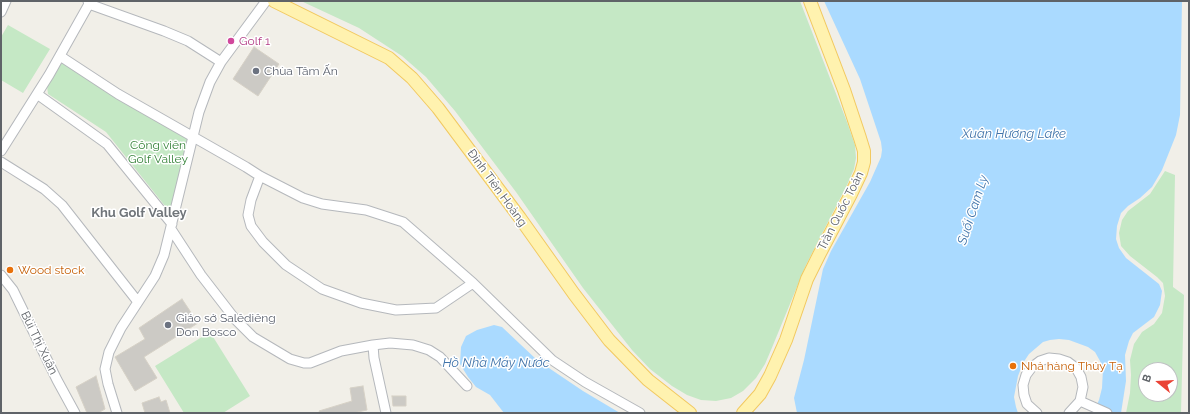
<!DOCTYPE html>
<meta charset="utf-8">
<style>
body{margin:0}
#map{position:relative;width:1190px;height:414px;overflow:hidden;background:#f1efe8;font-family:Raleway,sans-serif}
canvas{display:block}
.frame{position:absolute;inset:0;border:2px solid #5f6368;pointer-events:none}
.north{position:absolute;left:1138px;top:362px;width:40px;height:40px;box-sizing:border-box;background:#fff;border:1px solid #bfc1c3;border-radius:50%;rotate:288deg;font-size:11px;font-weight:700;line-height:16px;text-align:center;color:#5f6368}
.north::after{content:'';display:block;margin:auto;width:14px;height:18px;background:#ea4335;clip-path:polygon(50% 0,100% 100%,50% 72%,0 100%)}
</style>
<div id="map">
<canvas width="1190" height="414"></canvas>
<div class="frame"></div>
<div class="north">B</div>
</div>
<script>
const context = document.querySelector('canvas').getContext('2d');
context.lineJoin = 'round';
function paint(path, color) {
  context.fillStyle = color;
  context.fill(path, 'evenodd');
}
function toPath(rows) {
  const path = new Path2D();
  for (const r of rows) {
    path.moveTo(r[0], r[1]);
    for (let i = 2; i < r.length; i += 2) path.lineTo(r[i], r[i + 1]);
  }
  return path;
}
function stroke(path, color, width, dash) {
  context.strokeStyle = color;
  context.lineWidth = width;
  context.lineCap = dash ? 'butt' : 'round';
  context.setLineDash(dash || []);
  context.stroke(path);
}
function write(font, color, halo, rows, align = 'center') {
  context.font = font + ' Raleway,sans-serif';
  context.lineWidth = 3;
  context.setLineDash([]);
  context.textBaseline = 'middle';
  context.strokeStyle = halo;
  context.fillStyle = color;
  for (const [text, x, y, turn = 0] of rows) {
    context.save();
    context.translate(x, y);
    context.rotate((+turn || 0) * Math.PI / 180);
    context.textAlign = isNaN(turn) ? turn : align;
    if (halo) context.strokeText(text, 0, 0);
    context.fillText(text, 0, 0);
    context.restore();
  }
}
paint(toPath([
 [301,1,800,1,847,122,855,145,856,158,854,169,847,185,806,265,771,350,765,364,756,378,743,391,731,398,716,401,701,400,687,395,672,386,650,369,632,350,583,288,516,192,455,111,426,77,402,56,359,28],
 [8,25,50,49,23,93,1,80,1,50,16,59,1,50,1,37],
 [66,63,183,133,189,140,174,205,169,207,165,206,106,132,48,94,47,86,57,66,60,64],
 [1165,171,1175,175,1173,287,1184,295,1181,413,1126,413,1130,393,1131,375,1130,360,1134,344,1142,332,1154,324,1162,313,1165,296,1163,283,1157,277,1130,256,1121,246,1119,233,1122,220,1128,211,1150,194],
 [1146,370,1170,370,1170,394,1146,394],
 [210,332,250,396,223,413,184,413,155,366]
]), '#c5e8c5');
paint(toPath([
 [824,1,1182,1,1180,115,1176,135,1162,170,1152,187,1140,198,1128,206,1121,213,1117,226,1116,239,1119,248,1126,258,1159,284,1162,291,1160,305,1154,317,1133,333,1129,341,1125,355,1126,381,1121,413,1093,413,1099,400,1102,388,1103,369,1100,361,1095,352,1088,347,1069,340,1059,339,1050,340,1043,342,1029,354,1023,363,1018,376,1014,397,1016,407,1018,413,797,413,794,398,804,360,823,269,831,251,870,182,881,157,882,150,881,142,860,79],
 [494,325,502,327,537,360,583,391,620,413,504,413,490,395,476,387,468,377,460,364,461,347,466,336,477,330]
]), '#aadaff');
const building = toPath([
 [254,47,279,64,258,96,233,79,254,47],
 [182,299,198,323,144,357,157,378,135,391,115,357,145,339,139,328,182,299],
 [96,376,105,409,98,413,87,413,76,387,96,376],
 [363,386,367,410,353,413,320,413,319,411,352,401,350,388,363,386],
 [392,396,406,396,406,406,393,406,392,396],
 [159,397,161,402,166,400,170,413,145,413,142,403,159,397]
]);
paint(building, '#cccac5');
stroke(building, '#d6d1c6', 1);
const minor = toPath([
 [89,4,164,31,188,41,221,62],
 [1,12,6,1],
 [60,56,118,94,246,167,260,176,303,198,322,204,366,210,403,222,473,283,552,360,585,382,640,413],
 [37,94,107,144,172,224],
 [1,151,49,75,89,4,88,1],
 [1,162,44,189,62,205,138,302],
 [260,176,251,200,248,215,251,226,263,242,286,265,322,289,361,303,396,310,436,308,473,283],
 [171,229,201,275,235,319,253,337,290,359,304,363,310,363,341,351,373,345,390,343,413,345,429,350,440,357,467,386],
 [1,275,13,290,57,380,75,413],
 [373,345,374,358,386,413],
 [1080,401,1107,413],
 [117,413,108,384,105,369,109,352,121,328,155,276,164,255,199,112,210,82,221,62,266,1],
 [1037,413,1027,404,1024,395,1023,385,1026,375,1032,367,1040,361,1049,358,1059,359,1068,362,1076,368,1081,377,1083,387,1080,401,1069,413]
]);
const major = toPath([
 [274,1,389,58,412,78,438,108,520,218,574,294,609,340,648,380,690,413],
 [743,413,760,394,770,376,786,340,807,279,819,255,851,194,861,173,864,162,864,151,860,138,844,90,810,1]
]);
stroke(minor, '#b5b8bc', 11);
stroke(major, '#f2c960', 14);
stroke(minor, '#fff', 9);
stroke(major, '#fff2af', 12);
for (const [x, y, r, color] of [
 [231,41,4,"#d1479c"],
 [256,71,4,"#6b7280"],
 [10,270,4,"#e8710a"],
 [168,325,4,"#6b7280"],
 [1013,366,4,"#e8710a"]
]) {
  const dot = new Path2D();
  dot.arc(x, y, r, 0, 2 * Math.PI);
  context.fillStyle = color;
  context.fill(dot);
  stroke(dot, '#fff', 1.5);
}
write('12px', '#b23c85', '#fff', [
 ["Golf 1",239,41]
], 'left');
write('12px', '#5b616d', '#fff', [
 ["Chùa Tâm Ấn",264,71],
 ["Giáo sở Salêdiêng",176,318],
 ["Don Bosco",176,332]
], 'left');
write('12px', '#348238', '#fff', [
 ["Công viên",158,145],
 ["Golf Valley",158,159]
]);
write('12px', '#5f6368', '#fff', [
 ["Đinh Tiên Hoàng",497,188,54],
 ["Trần Quốc Toản",841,211,-63],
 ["Bùi Thị Xuân",39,343,64]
]);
write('12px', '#c56008', '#fff', [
 ["Wood stock",18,270],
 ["Nhà hàng Thủy Tạ",1021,366]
], 'left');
write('italic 13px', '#4174aa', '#fff', [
 ["Xuân Hương Lake",1014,134],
 ["Suối Cam Ly",973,210,-72],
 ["Hồ Nhà Máy Nước",496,363]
]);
write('bold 13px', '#70757a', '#fff', [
 ["Khu Golf Valley",139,213]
]);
</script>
